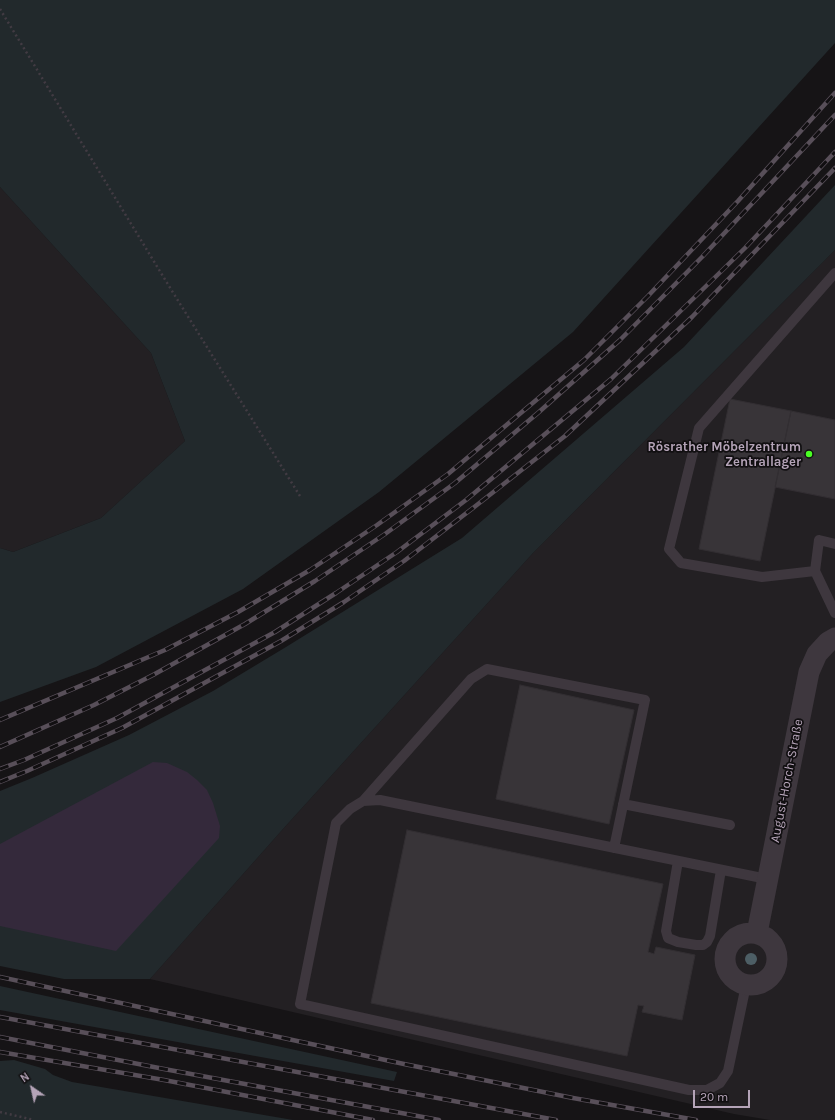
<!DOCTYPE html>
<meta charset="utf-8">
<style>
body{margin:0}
#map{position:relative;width:835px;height:1120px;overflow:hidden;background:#161416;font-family:Karla,sans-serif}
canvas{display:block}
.north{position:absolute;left:12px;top:1068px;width:40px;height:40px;-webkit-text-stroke:3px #110f11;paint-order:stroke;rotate:326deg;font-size:11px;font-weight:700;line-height:16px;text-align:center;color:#b5a4b8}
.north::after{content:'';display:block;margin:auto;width:14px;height:18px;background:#b5a4b8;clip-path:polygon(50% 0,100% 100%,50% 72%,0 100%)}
.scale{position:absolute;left:693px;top:1090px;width:57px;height:18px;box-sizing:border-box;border:2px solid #b5a4b8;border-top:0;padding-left:5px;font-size:12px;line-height:14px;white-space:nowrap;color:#b5a4b8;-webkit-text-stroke:3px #110f11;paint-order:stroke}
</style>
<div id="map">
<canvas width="835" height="1120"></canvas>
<div class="north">N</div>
<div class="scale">20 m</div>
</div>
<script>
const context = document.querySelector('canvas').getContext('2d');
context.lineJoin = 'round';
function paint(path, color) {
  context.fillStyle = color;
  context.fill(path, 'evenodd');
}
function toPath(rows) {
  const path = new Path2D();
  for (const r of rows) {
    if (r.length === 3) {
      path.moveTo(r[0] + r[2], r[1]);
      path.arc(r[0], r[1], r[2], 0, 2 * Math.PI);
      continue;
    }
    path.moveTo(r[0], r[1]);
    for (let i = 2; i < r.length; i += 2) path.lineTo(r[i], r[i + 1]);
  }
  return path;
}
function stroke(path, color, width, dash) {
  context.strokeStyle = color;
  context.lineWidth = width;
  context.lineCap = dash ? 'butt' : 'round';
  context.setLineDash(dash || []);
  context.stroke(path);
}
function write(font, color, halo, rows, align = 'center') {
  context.font = font + ' Karla,sans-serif';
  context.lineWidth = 3.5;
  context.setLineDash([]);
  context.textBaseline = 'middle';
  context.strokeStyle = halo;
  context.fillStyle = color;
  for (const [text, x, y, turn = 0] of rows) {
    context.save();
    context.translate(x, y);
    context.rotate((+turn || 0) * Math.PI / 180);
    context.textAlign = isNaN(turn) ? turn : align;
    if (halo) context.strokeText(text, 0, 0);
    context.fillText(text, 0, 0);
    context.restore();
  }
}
paint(toPath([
 [0,187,151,353,185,441,101,518,13,552,0,548],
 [835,250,835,1120,770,1120,734,1114,150,979,283,829,533,553]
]), '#232023');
paint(toPath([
 [0,0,835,0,835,43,573,332,379,492,243,589,96,667,0,702,0,548,13,552,101,518,185,441,151,353,0,187],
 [835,185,835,250,533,553,283,829,150,979,64,979,0,966,0,791,32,778,129,735,213,691,286,647,462,538,684,347],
 [0,986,397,1072,394,1081,0,1010],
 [14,1060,45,1069,53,1075,72,1082,293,1120,0,1120,0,1061]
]), '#22292c');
paint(toPath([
 [153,762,167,763,187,772,197,780,207,790,213,803,220,826,219,838,116,951,0,926,0,844]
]), '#34293b');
const building = toPath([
 [730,399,791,411,760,561,699,549,730,399],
 [791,411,835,420,835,499,775,487,791,411],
 [520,685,634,710,609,824,496,799,520,685],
 [407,830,663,884,648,952,654,954,656,947,695,955,682,1020,642,1012,644,1006,638,1005,627,1056,371,1003,407,830]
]);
paint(building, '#383438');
stroke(building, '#322e32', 1);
stroke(toPath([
 [0,9,172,291,300,496],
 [0,1112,34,1120]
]), '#423b43', 2.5, [2, 3]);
stroke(toPath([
 [835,273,699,428,669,549,681,563,762,577,815,571,835,613],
 [815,571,819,540,835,544],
 [363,801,471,679,487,669,645,700,614,848],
 [623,804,730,825],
 [678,861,666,931,668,938,678,942,696,945,703,945,707,942,710,936,721,870],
 [746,985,728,1071,720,1083,707,1090,689,1090,300,1004,336,823,350,809,363,801,380,800,767,879]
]), '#3e373e', 10);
stroke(toPath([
 [751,959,26],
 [757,933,809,672,817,654,828,642,835,638]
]), '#3e373e', 21);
const rail = toPath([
 [0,720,165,650,238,612,310,570,377,525,448,474,584,360,648,296,738,201,835,93],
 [0,747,94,705,153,675,245,624,315,581,385,534,455,483,539,412,620,340,702,257,835,115],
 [0,769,24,760,117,718,275,632,336,593,397,552,466,500,611,379,745,248,835,152],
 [0,782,27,771,122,728,281,641,344,602,404,561,473,508,565,436,692,317,835,168],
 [0,977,404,1064,573,1098,696,1120],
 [0,1017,556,1120],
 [0,1037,164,1069,439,1120],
 [0,1052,164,1080,373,1120]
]);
stroke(rail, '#584f59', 4.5);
stroke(rail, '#110f11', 3, [9]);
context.fillStyle = '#4d5e65';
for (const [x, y] of [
 [751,959]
]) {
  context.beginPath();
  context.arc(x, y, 6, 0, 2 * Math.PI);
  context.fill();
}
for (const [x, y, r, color] of [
 [809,454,4,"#49ff23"]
]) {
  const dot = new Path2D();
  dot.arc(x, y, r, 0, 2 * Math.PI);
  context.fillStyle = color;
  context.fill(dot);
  stroke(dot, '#110f11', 1.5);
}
write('bold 13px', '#b5a4b8', '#110f11', [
 ["Rösrather Möbelzentrum",801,447],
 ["Zentrallager",801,462]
], 'right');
write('13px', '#b5a4b8', '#110f11', [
 ["August-Horch-Straße",787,781,-79]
]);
</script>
